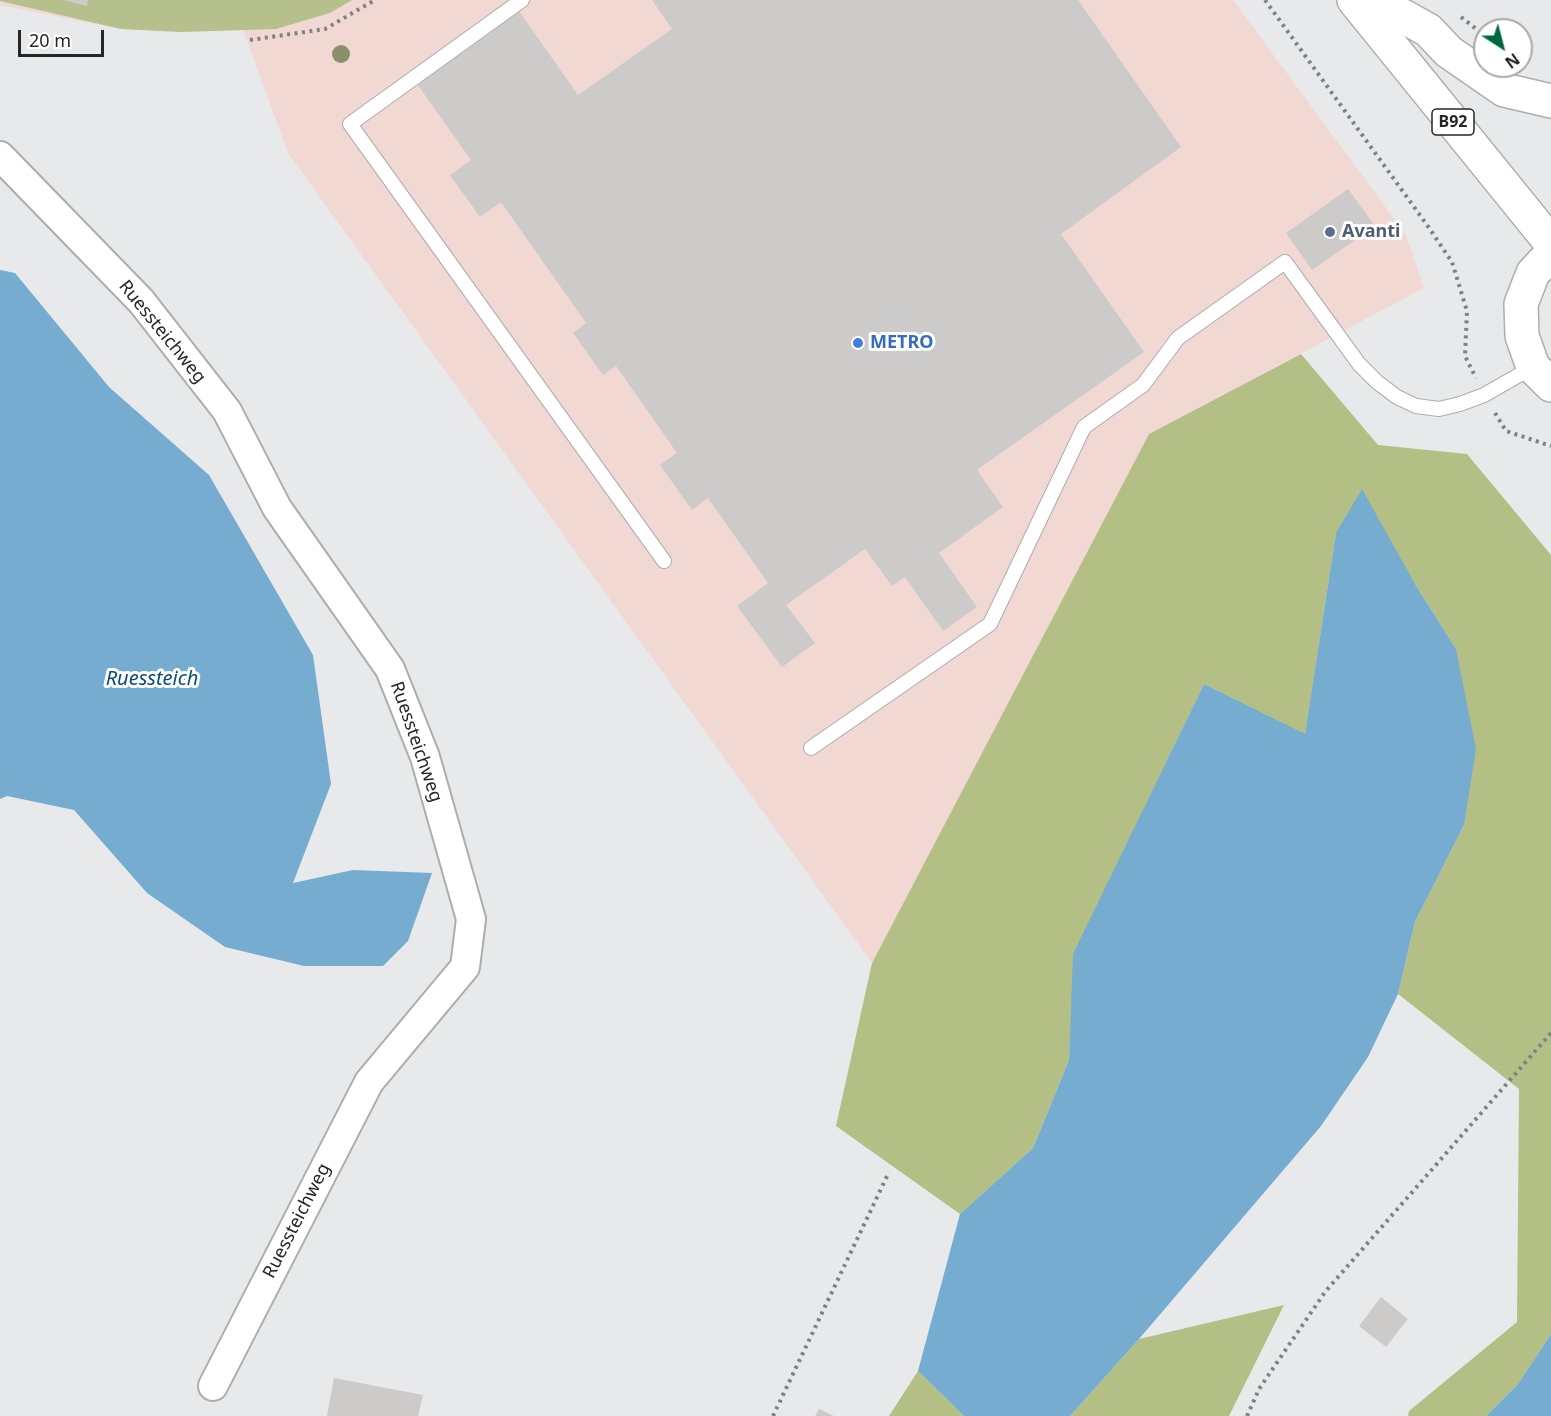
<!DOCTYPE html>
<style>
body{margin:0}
#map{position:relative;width:1551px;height:1416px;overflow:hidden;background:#e7e9eb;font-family:"Noto Sans",sans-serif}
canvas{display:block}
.north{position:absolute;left:1473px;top:18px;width:60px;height:60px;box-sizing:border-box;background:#fff;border:2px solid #a8a8a9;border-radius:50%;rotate:144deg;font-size:16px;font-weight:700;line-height:24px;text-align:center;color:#252627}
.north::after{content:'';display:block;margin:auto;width:21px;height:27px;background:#00683e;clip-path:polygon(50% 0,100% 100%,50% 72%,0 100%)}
.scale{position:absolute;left:18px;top:30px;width:86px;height:27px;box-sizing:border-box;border:3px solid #252627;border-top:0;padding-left:8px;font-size:18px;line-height:21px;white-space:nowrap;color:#252627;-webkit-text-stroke:4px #fff;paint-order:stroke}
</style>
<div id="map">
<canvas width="1551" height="1416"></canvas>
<div class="north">N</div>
<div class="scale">20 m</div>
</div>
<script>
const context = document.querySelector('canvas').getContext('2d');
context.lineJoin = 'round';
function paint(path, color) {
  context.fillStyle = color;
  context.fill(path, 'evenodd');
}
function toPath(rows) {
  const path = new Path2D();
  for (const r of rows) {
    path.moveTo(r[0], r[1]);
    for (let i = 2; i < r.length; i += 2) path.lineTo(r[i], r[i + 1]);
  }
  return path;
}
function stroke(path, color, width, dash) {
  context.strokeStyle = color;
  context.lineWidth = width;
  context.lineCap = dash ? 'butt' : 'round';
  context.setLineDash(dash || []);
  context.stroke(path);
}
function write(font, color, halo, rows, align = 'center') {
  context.font = font + ' "Noto Sans",sans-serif';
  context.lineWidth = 6;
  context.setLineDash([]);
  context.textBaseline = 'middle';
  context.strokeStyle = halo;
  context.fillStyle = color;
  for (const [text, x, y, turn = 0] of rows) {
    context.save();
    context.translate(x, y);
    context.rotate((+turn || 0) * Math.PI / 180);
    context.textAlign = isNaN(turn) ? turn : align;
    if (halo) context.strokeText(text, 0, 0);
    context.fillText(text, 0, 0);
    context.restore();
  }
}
paint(toPath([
 [0,0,1233,0,1406,235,1424,288,1149,434,872,963,288,153,243,30,181,32,121,29,0,5]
]), '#f2d8d3');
paint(toPath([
 [0,0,352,0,330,13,276,29,181,32,121,29,0,1]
]), '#b6c08d');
paint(toPath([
 [1301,354,1378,445,1467,454,1551,555,1551,1334,1518,1384,1486,1416,1408,1416,1409,1411,1517,1322,1519,1089,1398,994,1415,922,1464,825,1456,649,1415,584,1336,533,1305,735,1204,684,1074,954,1069,1060,1033,1148,960,1214,836,1126,872,963,1149,434],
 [1284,1305,1229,1416,1070,1416,1139,1339],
 [918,1371,964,1416,889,1416]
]), '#b4bf86');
paint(toPath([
 [0,270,15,273,109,387,209,475,313,655,331,784,293,883,353,870,432,873,408,941,383,966,304,966,225,947,147,893,74,810,7,796,0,799],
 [1362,489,1415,584,1456,649,1476,749,1464,825,1415,922,1398,994,1368,1057,1321,1126,1139,1339,1070,1416,964,1416,918,1371,960,1214,1033,1148,1069,1060,1073,954,1204,684,1305,734,1336,533],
 [1551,1334,1551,1416,1486,1416,1518,1384]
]), '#76acd0');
paint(toPath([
 [63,0,88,0,87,6],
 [652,0,1078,0,1181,147,1061,234,1144,352,977,470,1003,507,939,553,977,607,943,631,905,577,892,586,865,549,786,605,815,643,782,667,737,606,768,583,708,498,692,510,660,465,677,453,616,366,603,375,573,333,586,323,501,202,480,217,450,175,471,160,417,84,519,11,578,95,672,29],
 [1348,189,1375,226,1312,270,1286,233],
 [1381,1297,1408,1319,1386,1347,1359,1326],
 [334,1378,423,1395,418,1416,327,1416],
 [819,1409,834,1416,815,1416]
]), '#cdcbc9');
const lane = toPath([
 [522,0,350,124,664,561],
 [811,748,990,624,1084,427,1143,385,1178,338,1285,262,1359,364,1377,382,1397,397,1416,406,1439,409,1460,404,1484,395,1533,367]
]);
const street = toPath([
 [0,156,141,301,227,411,277,508,390,669,425,757,471,919,465,967,369,1082,213,1386]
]);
const primary = toPath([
 [1354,0,1551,243],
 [1551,254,1533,273,1521,304,1522,336,1533,367,1551,385]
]);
const highway = toPath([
 [1374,0,1428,30,1449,52,1504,90,1551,101]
]);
stroke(lane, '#abadaf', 16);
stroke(street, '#abadaf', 32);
stroke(primary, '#abadaf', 36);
stroke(highway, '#abadaf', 36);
stroke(toPath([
 [1265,0,1427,225,1452,262,1467,311,1465,356,1476,378],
 [1461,17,1485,36],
 [250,40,325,29,375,0],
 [1495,413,1506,431,1551,446],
 [773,1416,889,1172],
 [1247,1416,1259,1389,1325,1292,1551,1033]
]), '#808183', 4, [3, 4.5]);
stroke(lane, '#fff', 14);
stroke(street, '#fff', 28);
stroke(primary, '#fff', 33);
stroke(highway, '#fff', 33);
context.fillStyle = '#8b906a';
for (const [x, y] of [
 [341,54]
]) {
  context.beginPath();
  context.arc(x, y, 9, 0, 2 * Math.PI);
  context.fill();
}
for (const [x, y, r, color] of [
 [1330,232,6,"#5c6f8a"],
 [858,343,6,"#3f7fe0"]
]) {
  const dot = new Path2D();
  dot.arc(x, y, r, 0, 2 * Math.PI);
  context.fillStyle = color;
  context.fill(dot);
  stroke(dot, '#fff', 2);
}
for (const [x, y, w] of [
 [1453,122,42]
]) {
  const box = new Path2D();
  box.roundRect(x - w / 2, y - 13, w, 26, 4.5);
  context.fillStyle = '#fff';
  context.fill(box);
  stroke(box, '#252627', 1.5);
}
write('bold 16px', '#252627', null, [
 ["B92",1453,122]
]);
write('bold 18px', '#4e5e75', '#fff', [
 ["Avanti",1342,232]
], 'left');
write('18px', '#252627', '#fff', [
 ["Ruessteichweg",162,332,51],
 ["Ruessteichweg",416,742,71],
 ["Ruessteichweg",297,1221,-63]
]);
write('bold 18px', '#366cbe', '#fff', [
 ["METRO",870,343]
], 'left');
write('italic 20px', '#084e72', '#fff', [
 ["Ruessteich",152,679]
]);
</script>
